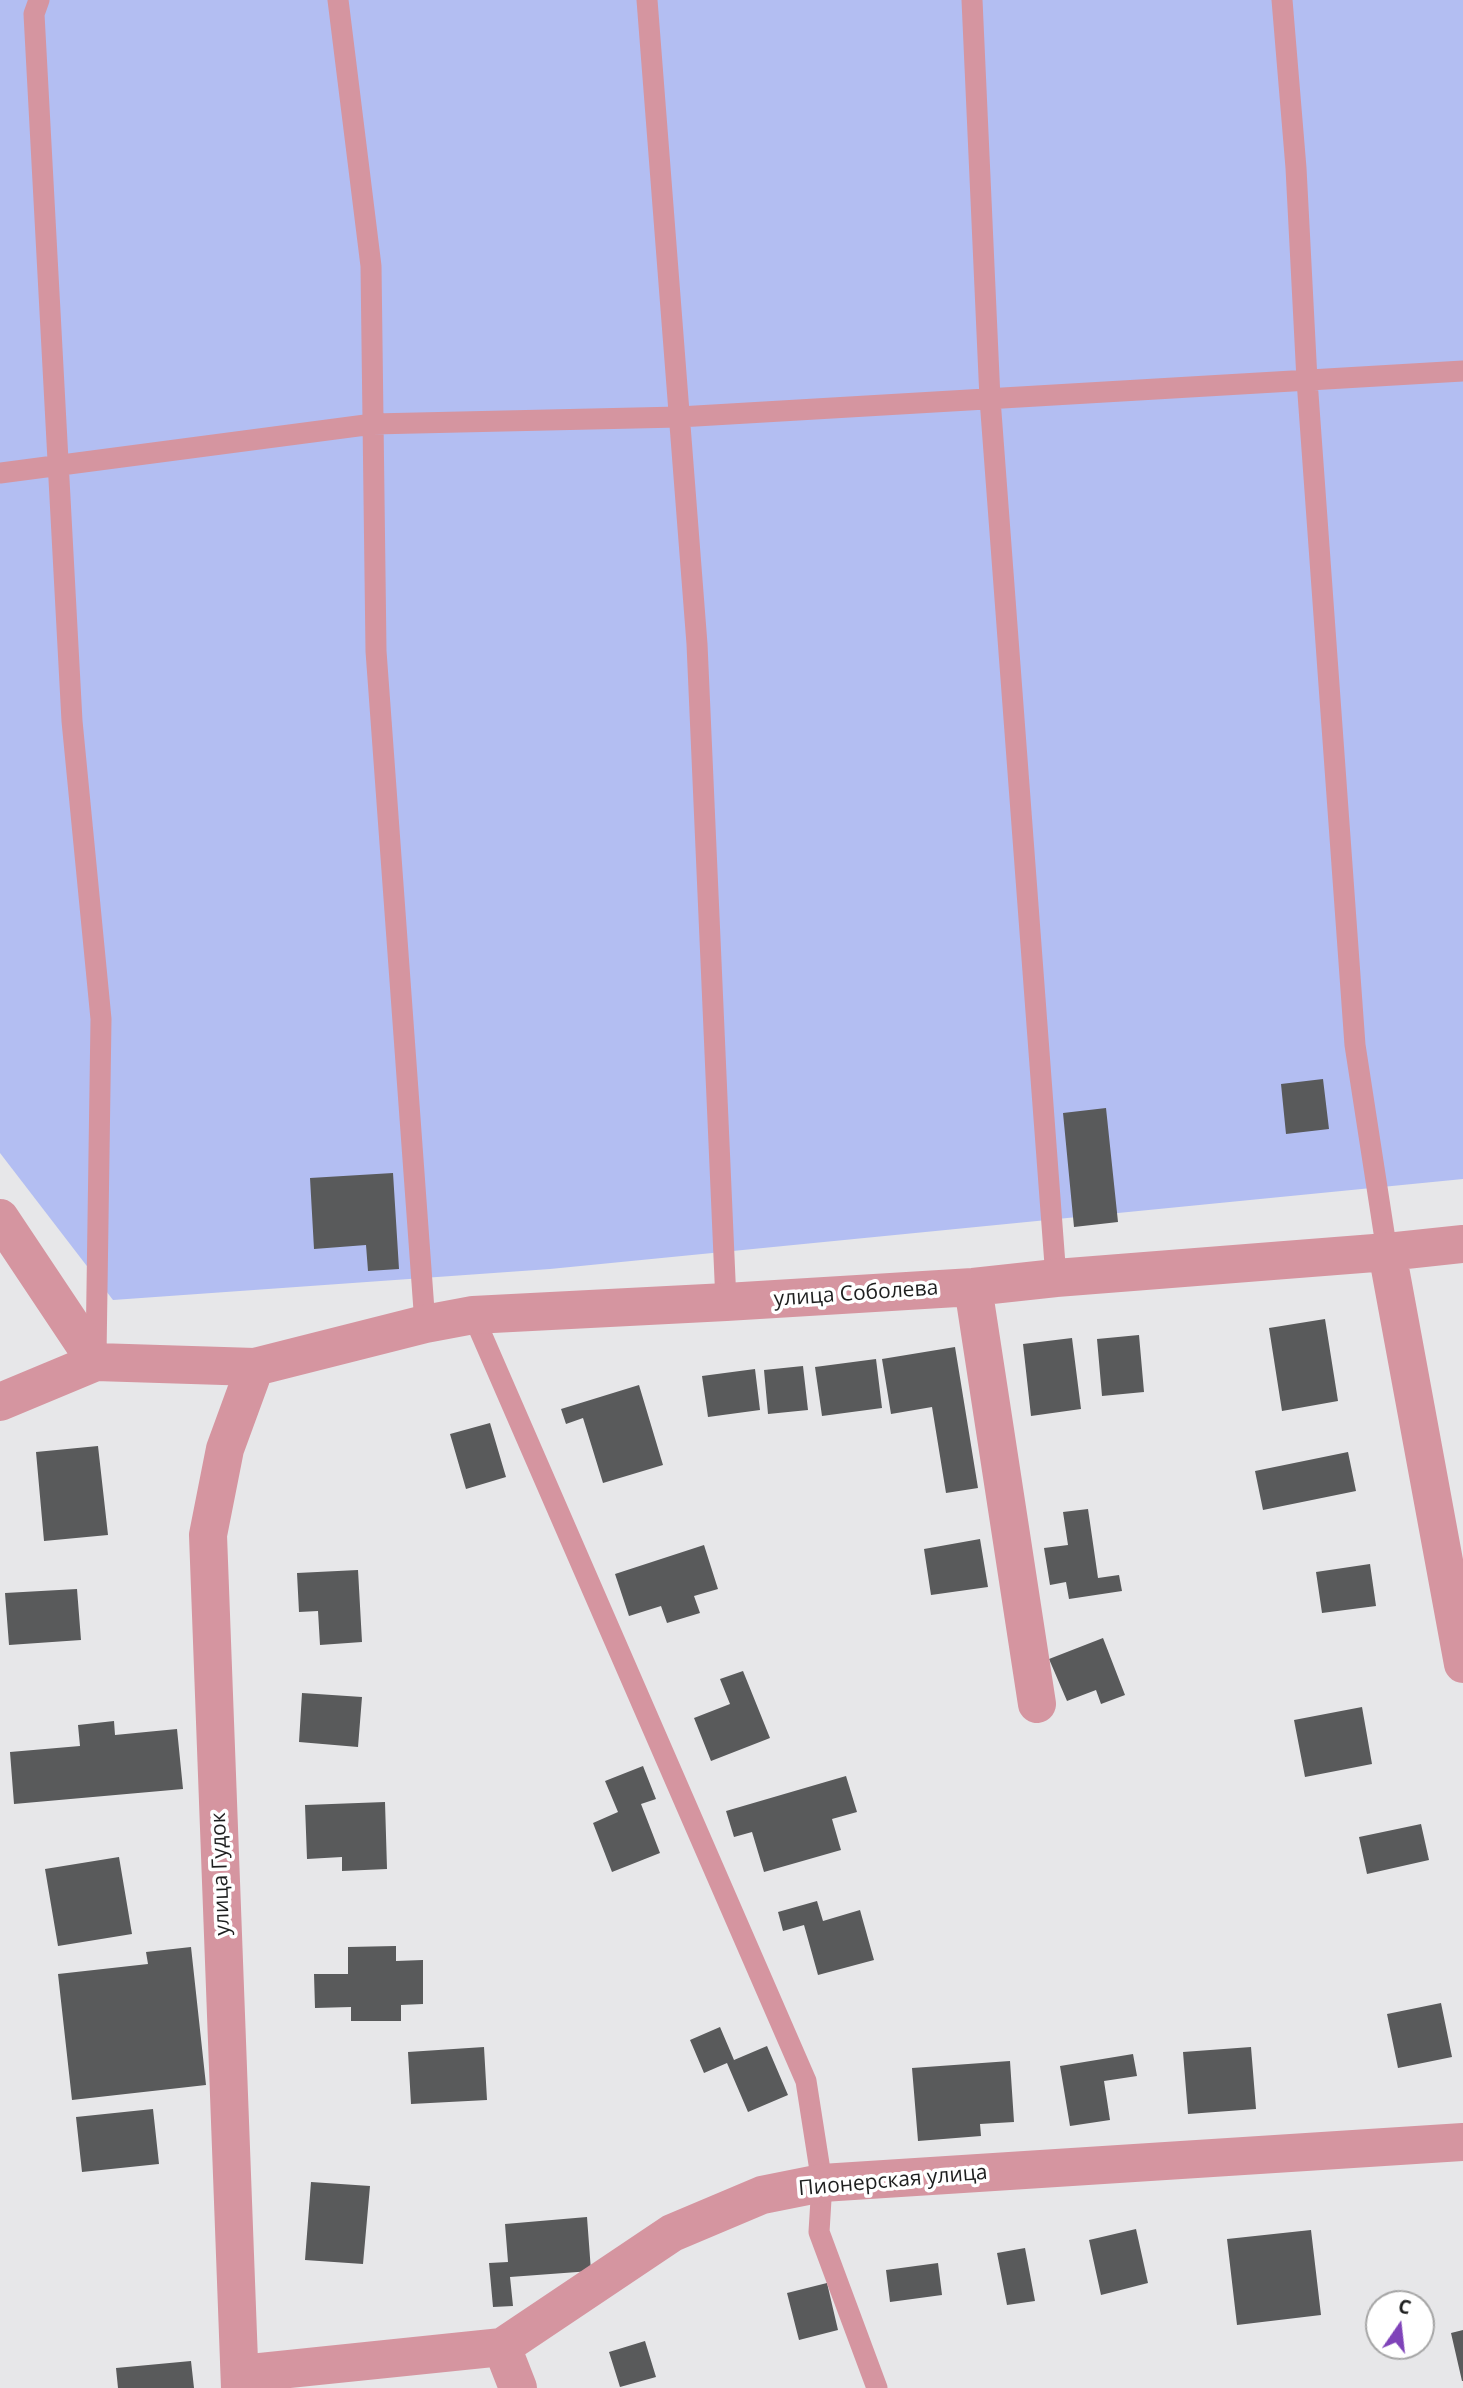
<!DOCTYPE html>
<meta charset="utf-8">
<style>
body{margin:0}
#map{position:relative;width:1463px;height:2388px;overflow:hidden;background:#e7e7e9;font-family:"Open Sans",sans-serif}
canvas{display:block}
.north{position:absolute;left:1365px;top:2290px;width:70px;height:70px;box-sizing:border-box;background:#fff;border:2px solid #a5a5a5;border-radius:50%;rotate:14deg;font-size:19px;font-weight:700;line-height:28px;text-align:center;color:#1e1f1f}
.north::after{content:'';display:block;margin:auto;width:24px;height:32px;background:#7f43b9;clip-path:polygon(50% 0,100% 100%,50% 72%,0 100%)}
</style>
<div id="map">
<canvas width="1463" height="2388"></canvas>
<div class="north">С</div>
</div>
<script>
const context = document.querySelector('canvas').getContext('2d');
context.lineJoin = 'round';
function paint(path, color) {
  context.fillStyle = color;
  context.fill(path, 'evenodd');
}
function toPath(rows) {
  const path = new Path2D();
  for (const r of rows) {
    path.moveTo(r[0], r[1]);
    for (let i = 2; i < r.length; i += 2) path.lineTo(r[i], r[i + 1]);
  }
  return path;
}
function stroke(path, color, width, dash) {
  context.strokeStyle = color;
  context.lineWidth = width;
  context.lineCap = dash ? 'butt' : 'round';
  context.setLineDash(dash || []);
  context.stroke(path);
}
function write(font, color, halo, rows, align = 'center') {
  context.font = font + ' "Open Sans",sans-serif';
  context.lineWidth = 7;
  context.setLineDash([]);
  context.textBaseline = 'middle';
  context.strokeStyle = halo;
  context.fillStyle = color;
  for (const [text, x, y, turn = 0] of rows) {
    context.save();
    context.translate(x, y);
    context.rotate((+turn || 0) * Math.PI / 180);
    context.textAlign = isNaN(turn) ? turn : align;
    if (halo) context.strokeText(text, 0, 0);
    context.fillText(text, 0, 0);
    context.restore();
  }
}
paint(toPath([
 [0,0,1463,0,1463,1179,550,1269,113,1300,0,1153]
]), '#b3bef2');
paint(toPath([
 [1323,1079,1329,1129,1286,1134,1281,1084],
 [1106,1108,1118,1222,1074,1227,1063,1113],
 [393,1173,399,1269,368,1271,366,1245,314,1249,310,1178],
 [1325,1319,1338,1401,1282,1411,1269,1328],
 [1139,1335,1144,1392,1102,1396,1097,1339],
 [1072,1338,1081,1409,1031,1416,1023,1344],
 [955,1347,978,1488,946,1493,932,1407,891,1414,882,1359],
 [876,1359,882,1408,822,1416,815,1367],
 [803,1366,808,1410,768,1414,764,1370],
 [755,1369,760,1410,708,1417,702,1376],
 [639,1385,663,1465,603,1483,583,1418,566,1424,561,1409],
 [490,1423,506,1477,466,1489,450,1434],
 [98,1446,108,1535,44,1541,36,1452],
 [1348,1452,1356,1491,1263,1510,1255,1471],
 [1088,1509,1098,1578,1119,1575,1122,1591,1069,1599,1066,1582,1050,1585,1044,1548,1068,1545,1063,1512],
 [980,1539,988,1587,931,1595,924,1549],
 [704,1545,718,1589,694,1596,700,1613,667,1623,661,1606,629,1616,615,1574],
 [1370,1564,1376,1606,1322,1613,1316,1572],
 [358,1570,362,1642,320,1645,318,1611,299,1612,297,1573],
 [77,1589,81,1640,9,1645,5,1593],
 [1103,1638,1125,1695,1101,1704,1096,1690,1067,1701,1049,1659],
 [743,1671,770,1738,711,1761,694,1718,730,1704,720,1679],
 [302,1693,362,1697,358,1747,299,1742],
 [1362,1707,1372,1764,1305,1777,1294,1720],
 [114,1721,115,1735,177,1729,183,1789,14,1804,10,1752,80,1746,78,1725],
 [643,1766,656,1799,641,1804,660,1853,612,1872,593,1823,618,1812,605,1781],
 [846,1776,857,1812,832,1819,841,1850,764,1872,752,1832,734,1837,726,1811],
 [385,1802,387,1869,342,1871,342,1857,307,1859,305,1805],
 [1421,1824,1429,1860,1367,1874,1359,1837],
 [119,1857,132,1934,58,1946,45,1869],
 [817,1901,823,1921,860,1910,874,1960,818,1975,804,1925,783,1931,778,1912],
 [396,1946,396,1961,423,1960,423,2004,401,2005,401,2021,351,2021,351,2007,315,2008,314,1974,348,1974,348,1947],
 [191,1947,206,2085,72,2100,58,1974,148,1964,146,1952],
 [1441,2003,1452,2057,1398,2068,1387,2014],
 [720,2027,734,2060,767,2046,788,2095,748,2112,727,2063,704,2073,690,2040],
 [484,2047,487,2100,411,2104,408,2052],
 [1251,2047,1256,2109,1188,2114,1183,2052],
 [1133,2054,1137,2076,1104,2081,1110,2120,1070,2126,1060,2066],
 [1010,2061,1014,2122,980,2124,981,2136,918,2141,912,2068],
 [153,2109,159,2164,82,2172,76,2117],
 [311,2182,370,2186,363,2264,305,2260],
 [587,2217,591,2271,510,2277,513,2306,493,2307,489,2263,508,2262,505,2224],
 [1136,2229,1148,2283,1101,2295,1089,2240],
 [1311,2230,1321,2315,1237,2325,1227,2239],
 [1025,2248,1035,2301,1007,2305,997,2253],
 [938,2263,942,2295,890,2302,886,2270],
 [827,2283,838,2330,799,2340,787,2293],
 [1463,2330,1463,2381,1462,2381,1451,2333],
 [645,2341,656,2377,620,2387,609,2352],
 [191,2361,194,2388,118,2388,116,2368]
]), '#595a5b');
stroke(toPath([
 [39,0,34,14,72,721,101,1019,96,1356],
 [338,0,371,266,376,651,425,1324],
 [647,0,697,644,726,1302],
 [972,0,990,399,1056,1278],
 [1282,0,1296,168,1307,380,1355,1045,1387,1252],
 [0,473,373,424,679,417,1463,371],
 [473,1315,806,2081,822,2183,819,2232,877,2388]
]), '#d595a0', 21);
stroke(toPath([
 [0,1218,96,1362],
 [1387,1252,1463,1664],
 [973,1287,1037,1704],
 [0,1402,96,1362,255,1367,425,1324,473,1315,726,1302,973,1287,1056,1278,1387,1252,1463,1244],
 [502,2347,518,2388],
 [241,2374,502,2347,672,2233,762,2195,822,2183,1463,2142],
 [240,2388,208,1535,225,1449,255,1367]
]), '#d595a0', 38);
write('21px', '#1e1f1f', '#fff', [
 ["улица Соболева",856,1294,-4],
 ["улица Гудок",221,1874,-92],
 ["Пионерская улица",893,2181,-5]
]);
</script>
